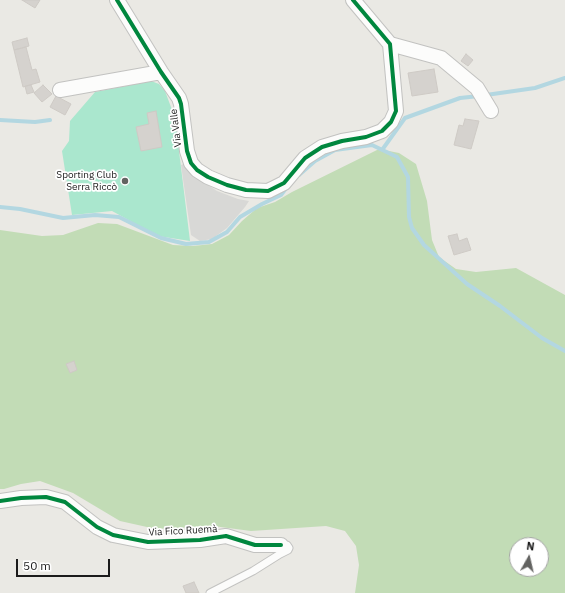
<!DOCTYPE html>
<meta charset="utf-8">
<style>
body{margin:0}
#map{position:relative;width:565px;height:593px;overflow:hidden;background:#eae9e4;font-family:"IBM Plex Sans",sans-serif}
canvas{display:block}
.north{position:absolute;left:509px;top:537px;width:40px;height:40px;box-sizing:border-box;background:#fff;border:1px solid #a4a4a4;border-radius:50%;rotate:8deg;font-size:11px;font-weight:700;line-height:16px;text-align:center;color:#1b1b1b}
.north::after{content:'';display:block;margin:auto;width:14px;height:18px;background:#636361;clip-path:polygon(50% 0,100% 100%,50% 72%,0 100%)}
.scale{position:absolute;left:16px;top:559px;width:94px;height:18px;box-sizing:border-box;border:2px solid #1b1b1b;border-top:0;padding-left:5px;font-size:12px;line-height:14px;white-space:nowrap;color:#1b1b1b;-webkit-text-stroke:3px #fff;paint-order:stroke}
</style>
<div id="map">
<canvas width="565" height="593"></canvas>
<div class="north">N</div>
<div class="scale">50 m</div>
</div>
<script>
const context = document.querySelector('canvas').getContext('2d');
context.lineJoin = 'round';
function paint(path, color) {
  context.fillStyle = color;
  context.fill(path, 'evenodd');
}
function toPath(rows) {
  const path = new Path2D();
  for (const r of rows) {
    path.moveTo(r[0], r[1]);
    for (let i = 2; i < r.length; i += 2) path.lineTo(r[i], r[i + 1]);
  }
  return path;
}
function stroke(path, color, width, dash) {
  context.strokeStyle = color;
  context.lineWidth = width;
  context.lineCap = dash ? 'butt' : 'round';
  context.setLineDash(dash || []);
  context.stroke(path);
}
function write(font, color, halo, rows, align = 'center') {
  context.font = font + ' "IBM Plex Sans",sans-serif';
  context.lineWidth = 3.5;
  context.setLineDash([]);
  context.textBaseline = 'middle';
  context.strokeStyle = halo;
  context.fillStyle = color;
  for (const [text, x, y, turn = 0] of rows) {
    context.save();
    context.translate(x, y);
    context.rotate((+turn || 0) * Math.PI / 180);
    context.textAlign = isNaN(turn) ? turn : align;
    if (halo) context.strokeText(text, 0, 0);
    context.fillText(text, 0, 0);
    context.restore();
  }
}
paint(toPath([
 [379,149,399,153,416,164,427,201,432,240,439,257,456,269,476,272,516,268,565,295,565,593,355,593,359,565,356,546,345,531,326,526,251,531,213,526,156,529,120,521,73,493,40,481,21,484,4,489,0,489,0,230,42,236,63,235,98,223,117,224,173,245,193,246,212,244,229,235,242,221,257,208,275,202,292,192],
 [517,545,541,545,541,569,517,569]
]), '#c2dcb6');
paint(toPath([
 [151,81,159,84,165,91,178,126,179,151,190,241,158,236,112,211,72,215,62,151,69,141,70,121,95,92]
]), '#aae7ce');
paint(toPath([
 [186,163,199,179,217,191,238,199,249,201,245,207,227,228,212,239,200,241,191,235,181,165]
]), '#d8d8d6');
stroke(toPath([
 [486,95,535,88,565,78],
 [0,120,35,122,50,120],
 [382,150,405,118,460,98,479,96],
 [299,175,315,161,335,150,372,145,397,157,408,177,409,217,412,228,424,245,467,284,500,306,542,338,565,351],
 [0,207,20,209,63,218,95,215,119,217,161,238,186,244,209,242,227,232,240,217,262,204,281,195,287,187]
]), '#b3d7e1', 4);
const building = toPath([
 [22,0,40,0,35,8,22,0],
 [27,38,29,46,14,50,12,42,27,38],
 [26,47,32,70,36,69,40,82,23,87,14,50,26,47],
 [466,54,473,60,468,66,461,61,466,54],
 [434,69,438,92,412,96,408,73,434,69],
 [31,85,34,92,27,94,25,86,31,85],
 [43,85,52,94,42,102,34,93,43,85],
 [56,96,71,104,65,115,50,107,56,96],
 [156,111,162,147,141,151,136,127,149,124,147,113,156,111],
 [465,119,479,121,471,149,454,145,459,125,463,126,465,119],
 [457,234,459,241,467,238,471,250,454,255,448,236,457,234],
 [74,361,77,370,70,373,66,364,74,361],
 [194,582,199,593,186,593,183,586,194,582]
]);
paint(building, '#d5d2ce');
stroke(building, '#cecac5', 1);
const service = toPath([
 [210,593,253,571,280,554,288,550,289,548,287,545,281,545]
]);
const minor = toPath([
 [117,0,161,72,179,98,181,104,187,151,191,163,197,170,208,177,227,185,246,190,268,191,284,183,305,158,322,147,342,141,366,137,382,131,391,122,396,111,390,44,353,0],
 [390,44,441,58,477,88,491,111],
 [60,90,161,72],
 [0,501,21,498,46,497,65,502,97,527,113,535,148,542,200,540,226,536,255,545,281,545]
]);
stroke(service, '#c2c2c0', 9);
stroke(minor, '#c2c2c0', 16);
stroke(service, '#fcfcfb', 7);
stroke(minor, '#fcfcfb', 14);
stroke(toPath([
 [117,0,161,72,179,98,181,104,187,151,191,163,197,170,208,177,227,185,246,190,268,191,284,183,305,158,322,147,342,141,366,137,382,131,391,122,396,111,390,44,353,0],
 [0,501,21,498,46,497,65,502,97,527,113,535,148,542,200,540,226,536,255,545,281,545]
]), '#00873e', 4);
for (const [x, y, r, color] of [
 [125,181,4,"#636361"]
]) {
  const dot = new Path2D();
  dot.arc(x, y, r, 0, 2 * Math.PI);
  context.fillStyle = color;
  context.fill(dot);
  stroke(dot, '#fff', 1.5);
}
write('10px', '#1b1b1b', '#fff', [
 ["Via Valle",176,128,-97],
 ["Via Fico Ruemà",183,531,-3]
]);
write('10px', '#1b1b1b', '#fff', [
 ["Sporting Club",117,175],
 ["Serra Riccò",117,187]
], 'right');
</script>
